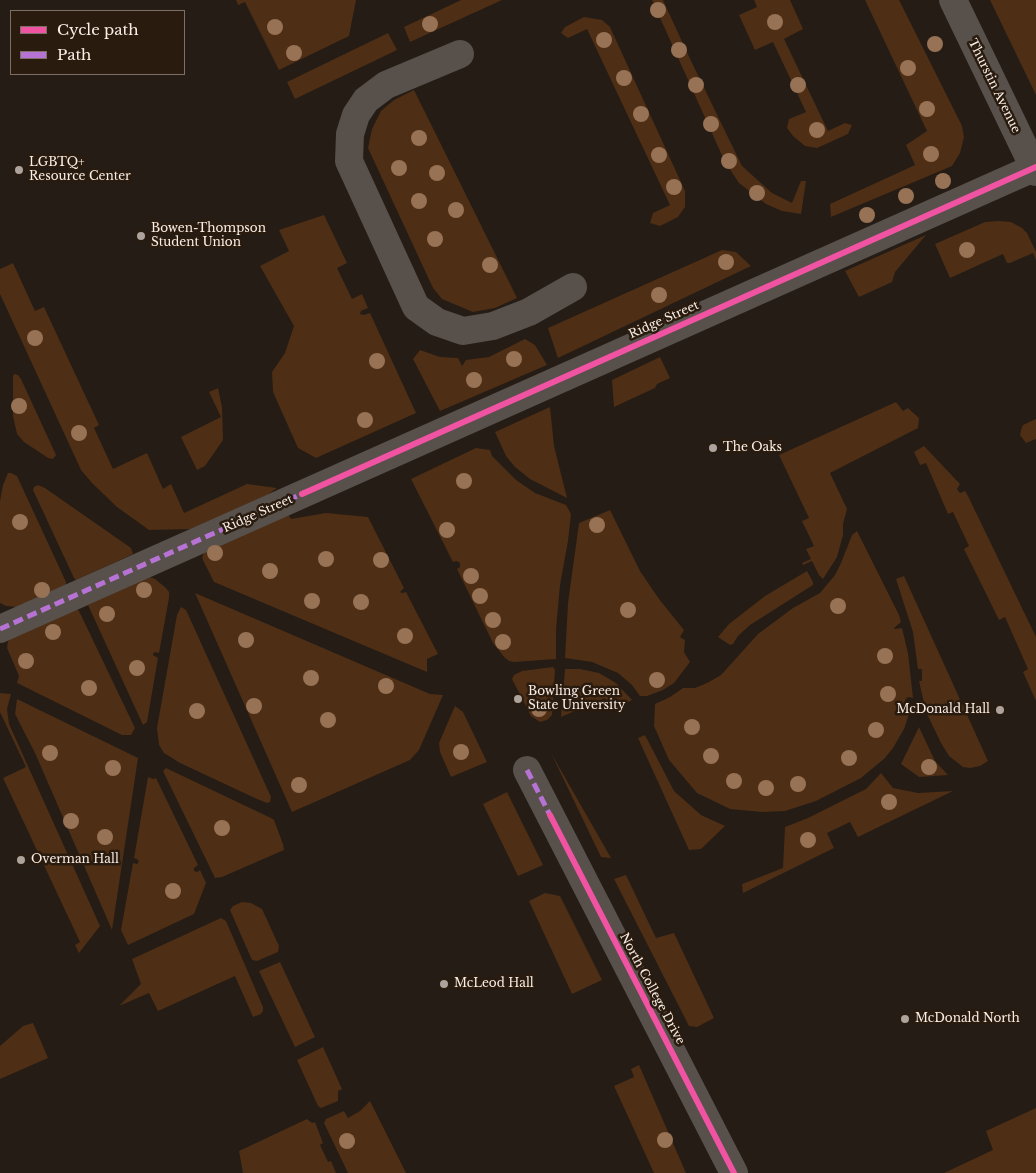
<!DOCTYPE html>
<style>
body{margin:0}
#map{position:relative;width:1036px;height:1173px;overflow:hidden;background:#241c15;font-family:"Libre Baskerville",serif}
canvas{display:block}
.legend{position:absolute;left:10px;top:10px;width:175px;height:65px;box-sizing:border-box;background:#2a1b0f;border:1px solid #7d6f65;margin:0;padding:6px 9px;list-style:none;font-size:15px;color:#f9eee6}
.legend li{display:flex;align-items:center;gap:10px;height:25px}
.legend b{width:25px;border:1px solid #7d6f65}
</style>
<div id="map">
<canvas width="1036" height="1173"></canvas>
<ul class="legend">
<li><b style="height:6px;background:#f153a3"></b>Cycle path</li>
<li><b style="height:6px;background:#b673d3"></b>Path</li>
</ul>
</div>
<script>
const context = document.querySelector('canvas').getContext('2d');
context.lineJoin = 'round';
function paint(path, color) {
  context.fillStyle = color;
  context.fill(path, 'evenodd');
}
function toPath(rows) {
  const path = new Path2D();
  for (const r of rows) {
    path.moveTo(r[0], r[1]);
    for (let i = 2; i < r.length; i += 2) path.lineTo(r[i], r[i + 1]);
  }
  return path;
}
function stroke(path, color, width, dash) {
  context.strokeStyle = color;
  context.lineWidth = width;
  context.lineCap = dash ? 'butt' : 'round';
  context.setLineDash(dash || []);
  context.stroke(path);
}
function write(font, color, halo, rows, align = 'center') {
  context.font = font + ' "Libre Baskerville",serif';
  context.lineWidth = 5;
  context.setLineDash([]);
  context.textBaseline = 'middle';
  context.strokeStyle = halo;
  context.fillStyle = color;
  for (const [text, x, y, turn = 0] of rows) {
    context.save();
    context.translate(x, y);
    context.rotate((+turn || 0) * Math.PI / 180);
    context.textAlign = isNaN(turn) ? turn : align;
    if (halo) context.strokeText(text, 0, 0);
    context.fillText(text, 0, 0);
    context.restore();
  }
}
paint(toPath([
 [236,0,356,0,349,36,279,70,245,2,238,5],
 [461,0,502,0,410,42,404,27],
 [652,0,663,0,691,61,742,166,772,193,792,203,801,181,806,181,801,214,782,211,766,204,739,183,725,162],
 [754,0,790,0,803,29,784,39,828,131,845,123,852,125,848,134,817,148,805,146,793,136,787,128,789,119,806,112,773,42,755,50,739,15,757,7],
 [865,0,899,0,962,126,964,137,960,153,952,166,831,217,830,204,915,165,906,145,927,131],
 [990,0,1036,0,1036,95],
 [584,17,602,20,610,27,685,191,685,207,678,217,660,226,650,223,653,213,670,205,587,29,568,38,561,33,565,27],
 [388,33,397,50,295,99,287,82],
 [414,90,517,298,495,308,473,312,442,299,433,288,368,148,372,129,381,111,394,100],
 [324,215,347,263,337,268,352,299,362,294,368,308,361,311,360,314,364,315,370,313,416,413,316,458,298,448,273,392,272,372,285,353,294,326,260,266,289,251,279,230],
 [998,221,1011,222,1022,228,1027,233,1036,252,1036,260,1033,253,1010,263,1007,263,1003,254,950,278,935,244,985,222],
 [926,235,895,272,892,282,859,297,845,271],
 [722,250,736,252,751,266,558,358,548,328],
 [13,263,35,311,44,307,99,425,94,428,113,469,147,453,163,489,171,484,184,513,247,484,277,488,267,495,191,529,149,530,117,507,92,483,81,470,0,294,0,269],
 [525,339,535,345,547,365,440,411,413,359,420,350,440,357,458,358,462,366,466,360,489,357],
 [660,357,670,378,657,384,655,388,614,407,612,380],
 [14,374,18,375,21,379,56,455,53,459,48,458,24,442,17,434,13,416,13,377],
 [218,388,222,407,223,440,205,466,197,470,181,437,221,417,209,392],
 [896,402,903,411,908,408,919,418,918,428,830,473,847,509,843,524,843,535,837,557,823,579,819,575,812,561,803,565,802,563,811,559,806,549,814,546,802,521,809,518,779,455],
 [550,407,554,446,567,498,530,479,515,467,506,456,495,432],
 [1036,419,1036,439,1026,443,1020,435,1021,430,1023,425],
 [924,446,960,484,957,489,960,493,965,491,968,496,1036,637,1036,701,1023,672,1028,669,1005,617,999,620,964,549,969,546,953,512,948,514,926,463,920,465,914,452],
 [476,448,490,450,492,456,516,480,535,493,566,505,571,514,568,541,560,585,556,630,556,659,514,662,509,661,504,657,493,643,457,569,460,567,460,563,457,561,453,562,411,479],
 [8,473,11,473,17,476,66,582,66,585,20,606,16,607,6,606,0,603,0,501,3,485],
 [38,485,45,488,131,548,133,554,76,580,74,578,33,490,34,487],
 [610,510,640,571,659,599,684,630,680,637,685,640,684,652,690,662,674,683,663,690,647,696,640,696,632,685,618,673,592,662,565,658,568,603,579,523],
 [326,513,368,517,404,588,400,592,402,593,406,592,438,654,427,659,427,672,214,582,202,558,204,552,288,514,291,519],
 [857,531,899,615,901,622,894,628,895,629,902,628,908,653,913,698,908,697,905,700,907,703,911,704,911,708,904,729,893,748,885,758,861,778,816,801,785,811,762,812,730,809,697,793,669,760,654,726,655,704,670,697,683,688,695,688,707,683,721,675,758,634,793,608,820,593,835,575,841,563,852,535],
 [807,571,813,582,813,585,750,625,738,636,733,644,730,645,718,637,729,624,765,596],
 [904,576,988,761,980,766,970,768,963,767,949,756,941,743,926,712,919,681,922,681,922,669,918,669,913,632,896,579],
 [149,577,155,579,166,588,169,592,169,598,159,653,154,652,153,655,158,658,147,722,143,725,88,605],
 [195,593,430,694,443,695,419,750,410,760,292,812],
 [181,607,186,610,271,797,270,802,267,803,257,799,180,763,164,753,159,745,157,728,177,615],
 [77,609,79,611,135,728,131,735,122,735,17,683,19,676,7,648,8,641,11,638],
 [553,667,555,670,552,715,547,720,540,722,531,716,512,679,514,675,522,671],
 [565,669,580,669,599,673,616,683,632,700,612,711,605,698,561,717],
 [0,693,11,694,7,709,9,724,100,926,79,953,75,945,80,942,3,778,26,767,0,712],
 [17,699,138,758,112,930,35,753,15,714],
 [455,706,463,712,487,762,451,777,440,752,439,743],
 [919,727,935,761,948,775,919,777,901,764],
 [645,735,674,791,701,815,725,826,701,849,689,850,638,738],
 [551,753,611,858,601,857],
 [166,768,271,818,274,820,283,844,284,850,222,877,215,878,163,771],
 [881,773,893,788,918,793,953,791,858,837,850,822,827,833,834,848,743,893,742,884,783,868,785,827,808,818,866,789],
 [148,777,153,779,156,778,198,865,194,868,194,871,197,872,200,870,206,883,194,914,128,945,121,930,133,863,137,864,139,862,137,859,134,858],
 [507,792,543,865,518,876,483,804],
 [626,875,656,938,674,933,714,1018,697,1027,689,1026,614,879],
 [545,893,560,896,602,980,572,994,529,901],
 [242,902,251,903,262,909,279,946,278,952,257,961,252,960,230,910,233,906],
 [221,918,226,921,263,1007,263,1011,261,1014,253,1017,235,976,158,1011,149,993,119,1006,141,984,132,959],
 [280,962,315,1037,295,1047,259,971],
 [33,1023,48,1058,0,1079,0,1046,23,1026],
 [323,1047,342,1089,338,1091,338,1101,321,1108,318,1106,297,1060],
 [639,1065,686,1173,654,1173,614,1086,634,1077,631,1069],
 [370,1101,406,1173,348,1173,324,1123,326,1119,344,1111,348,1118,360,1111],
 [1036,1108,1036,1173,944,1173,993,1150,986,1131],
 [307,1119,312,1123,315,1122,323,1143,320,1145,328,1162,331,1161,336,1173,243,1173,239,1151]
]), '#4e2e15');
stroke(toPath([
 [953,0,1036,172],
 [460,54,386,85,366,100,356,115,350,134,349,161,416,307,437,322,463,331,493,326,529,312,573,287],
 [0,629,1036,167],
 [527,770,734,1173]
]), '#57504b', 28);
stroke(toPath([
 [0,629,306,492],
 [527,770,552,819]
]), '#b673d3', 5, [10, 5]);
stroke(toPath([
 [302,494,1036,167],
 [550,815,734,1173]
]), '#f153a3', 6);
context.fillStyle = '#987255';
for (const [x, y] of [
 [658,10],
 [775,22],
 [430,24],
 [275,27],
 [604,40],
 [935,44],
 [679,50],
 [294,53],
 [908,68],
 [624,78],
 [696,85],
 [798,85],
 [927,109],
 [641,114],
 [711,124],
 [817,130],
 [419,138],
 [931,154],
 [659,155],
 [729,161],
 [399,168],
 [437,173],
 [943,181],
 [674,187],
 [757,193],
 [906,196],
 [419,201],
 [456,210],
 [867,215],
 [435,239],
 [967,250],
 [726,262],
 [490,265],
 [659,295],
 [35,338],
 [514,359],
 [377,361],
 [474,380],
 [19,406],
 [365,420],
 [79,433],
 [464,481],
 [20,522],
 [597,525],
 [447,530],
 [215,553],
 [326,559],
 [381,560],
 [270,571],
 [471,576],
 [42,590],
 [144,590],
 [480,596],
 [312,601],
 [361,602],
 [838,606],
 [628,610],
 [107,614],
 [493,620],
 [53,632],
 [405,636],
 [246,640],
 [503,642],
 [885,656],
 [26,661],
 [137,668],
 [311,678],
 [657,680],
 [386,686],
 [89,688],
 [888,694],
 [254,706],
 [539,709],
 [197,711],
 [328,720],
 [692,727],
 [876,730],
 [461,752],
 [50,753],
 [711,756],
 [849,758],
 [929,767],
 [113,768],
 [734,781],
 [798,784],
 [299,785],
 [766,788],
 [889,802],
 [71,821],
 [222,828],
 [105,837],
 [808,840],
 [173,891],
 [665,1140],
 [347,1141]
]) {
  context.beginPath();
  context.arc(x, y, 8, 0, 2 * Math.PI);
  context.fill();
}
for (const [x, y, r, color] of [
 [19,170,5,"#aea49d"],
 [141,236,5,"#aea49d"],
 [713,448,5,"#aea49d"],
 [518,699,5,"#aea49d"],
 [1000,710,5,"#aea49d"],
 [21,860,5,"#aea49d"],
 [444,984,5,"#aea49d"],
 [905,1019,5,"#aea49d"]
]) {
  const dot = new Path2D();
  dot.arc(x, y, r, 0, 2 * Math.PI);
  context.fillStyle = color;
  context.fill(dot);
  stroke(dot, '#2a1b0f', 2);
}
write('12px', '#f9eee6', '#2a1b0f', [
 ["Thurstin Avenue",994,86,64],
 ["Ridge Street",664,320,-24],
 ["Ridge Street",258,514,-24],
 ["North College Drive",652,989,62]
]);
write('12px', '#f9eee6', '#2a1b0f', [
 ["LGBTQ+",29,163],
 ["Resource Center",29,177],
 ["Bowen-Thompson",151,229],
 ["Student Union",151,243],
 ["The Oaks",723,448],
 ["Bowling Green",528,692],
 ["State University",528,706],
 ["McDonald Hall",990,710,"right"],
 ["Overman Hall",31,860],
 ["McLeod Hall",454,984],
 ["McDonald North",915,1019]
], 'left');
</script>
